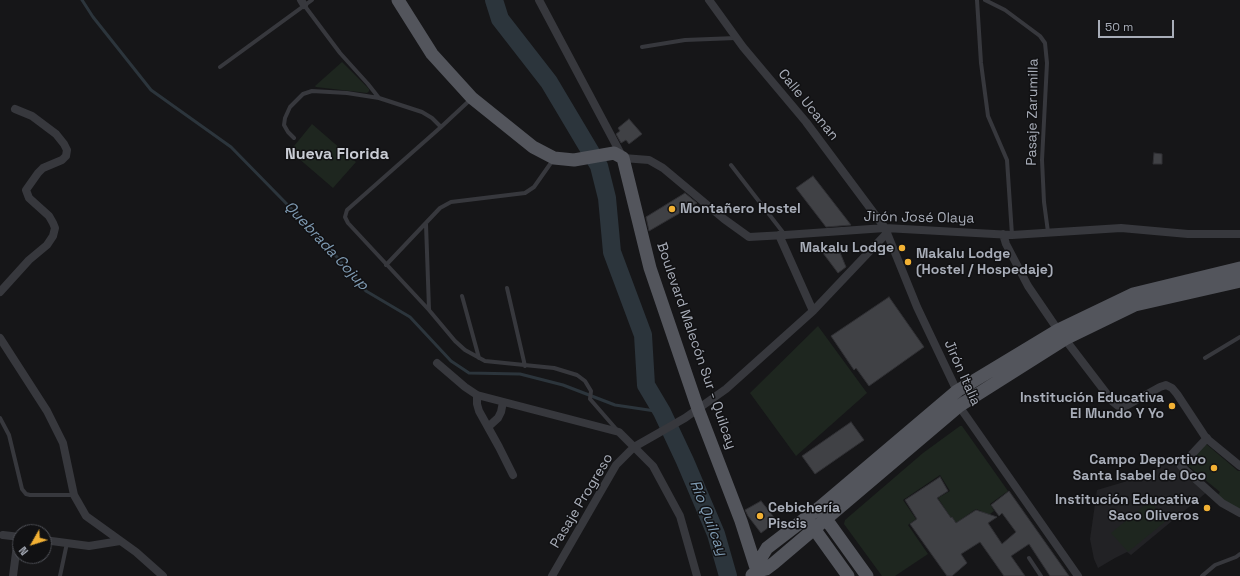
<!DOCTYPE html>
<meta charset="utf-8">
<style>
body{margin:0}
#map{position:relative;width:1240px;height:576px;overflow:hidden;background:#161618;font-family:"Space Grotesk",sans-serif}
canvas{display:block}
.north{position:absolute;left:12px;top:524px;width:40px;height:40px;box-sizing:border-box;background:#111113;border:1px solid #4d4f55;border-radius:50%;rotate:231deg;font-size:11px;font-weight:700;line-height:16px;text-align:center;color:#a8adb8}
.north::after{content:'';display:block;margin:auto;width:14px;height:18px;background:#f2b134;clip-path:polygon(50% 0,100% 100%,50% 72%,0 100%)}
.scale{position:absolute;left:1098px;top:20px;width:76px;height:18px;box-sizing:border-box;border:2px solid #a8adb8;border-top:0;padding-left:5px;font-size:12px;line-height:14px;white-space:nowrap;color:#a8adb8;-webkit-text-stroke:3px #111113;paint-order:stroke}
</style>
<div id="map">
<canvas width="1240" height="576"></canvas>
<div class="north">N</div>
<div class="scale">50 m</div>
</div>
<script>
const context = document.querySelector('canvas').getContext('2d');
context.lineJoin = 'round';
function paint(path, color) {
  context.fillStyle = color;
  context.fill(path, 'evenodd');
}
function toPath(rows) {
  const path = new Path2D();
  for (const r of rows) {
    path.moveTo(r[0], r[1]);
    for (let i = 2; i < r.length; i += 2) path.lineTo(r[i], r[i + 1]);
  }
  return path;
}
function stroke(path, color, width, dash) {
  context.strokeStyle = color;
  context.lineWidth = width;
  context.lineCap = dash ? 'butt' : 'round';
  context.setLineDash(dash || []);
  context.stroke(path);
}
function write(font, color, halo, rows, align = 'center') {
  context.font = font + ' "Space Grotesk",sans-serif';
  context.lineWidth = 3;
  context.setLineDash([]);
  context.textBaseline = 'middle';
  context.strokeStyle = halo;
  context.fillStyle = color;
  for (const [text, x, y, turn = 0] of rows) {
    context.save();
    context.translate(x, y);
    context.rotate((+turn || 0) * Math.PI / 180);
    context.textAlign = isNaN(turn) ? turn : align;
    if (halo) context.strokeText(text, 0, 0);
    context.fillText(text, 0, 0);
    context.restore();
  }
}
paint(toPath([
 [1169,459,1207,492,1131,555,1127,552,1115,558,1098,568,1094,559,1090,539,1097,490,1151,474]
]), '#222225');
paint(toPath([
 [342,62,369,89,369,91,367,93,316,87,315,86],
 [312,124,356,162,333,188,290,151],
 [818,326,867,393,796,456,750,393],
 [960,426,962,426,1008,491,990,504,994,511,986,517,981,511,976,509,956,523,952,517,951,518,938,498,950,491,940,475,903,500,916,519,908,525,928,554,895,576,882,576,844,524,845,520,923,453],
 [1205,443,1238,471,1240,471,1240,510,1217,496,1220,492,1187,465],
 [1150,501,1166,521,1128,552,1111,533]
]), '#1e261f');
stroke(toPath([
 [82,0,93,17,151,90,231,147,324,242,366,291,410,317,451,361,469,373,520,374,563,385,615,405,662,412]
]), '#2c353c', 3);
stroke(toPath([
 [494,0,500,19,549,82,599,166,607,198,612,252,643,335,646,385,662,412,685,461,716,534,728,576]
]), '#2c353c', 18);
const building = toPath([
 [629,119,642,134,629,144,626,140,621,143,616,134,620,131,618,128,629,119],
 [1154,153,1162,154,1162,164,1153,164,1154,153],
 [813,176,851,225,826,227,796,188,813,176],
 [685,193,697,203,649,231,646,217,685,193],
 [839,250,846,267,838,273,823,253,839,250],
 [889,297,924,347,869,386,856,368,854,370,831,336,889,297],
 [851,422,864,440,815,474,802,456,851,422],
 [940,477,948,491,937,498,951,518,952,517,956,523,976,510,997,517,988,523,1002,544,1016,532,1002,513,999,516,991,505,1009,491,1069,576,1050,576,1029,544,1011,556,1025,576,1004,576,980,542,961,554,967,563,952,576,947,576,910,524,917,519,905,500,940,477],
 [761,501,777,521,761,533,748,516,745,510,761,501]
]);
paint(building, '#404145');
stroke(building, '#303034', 1);
stroke(toPath([
 [977,0,981,63,988,116,1007,160,1012,235],
 [985,0,1005,10,1040,36,1045,43,1047,63,1042,160,1044,202,1048,232],
 [304,5,340,53,368,84,379,98],
 [642,47,685,40,736,38],
 [220,67,312,0],
 [470,100,441,127,347,210,345,217,348,223,429,310,455,341,465,350,485,361,554,368,577,375,585,381,591,391,590,399,617,430],
 [294,138,288,132,284,125,285,118,290,107,303,94,312,91,347,93,379,98,422,112,432,118,441,127],
 [731,165,785,235],
 [426,224,429,309],
 [386,265,440,208,451,202,525,193,534,187,553,160],
 [507,288,525,366],
 [462,296,479,358],
 [1205,358,1240,337],
 [0,418,9,435,22,489,26,494,30,495,74,495],
 [1029,558,1041,576],
 [60,576,67,543],
 [1202,576,1215,565,1236,557,1240,554]
]), '#37383d', 4);
stroke(toPath([
 [301,0,304,5],
 [539,0,623,158,649,160,663,168,724,219,749,237,785,235,885,228,1012,235,1121,228,1188,234,1240,234],
 [709,0,743,47,806,122,885,228,917,307,957,391,959,406,1078,576],
 [1003,234,1006,244,1028,286,1058,330,1113,402,1118,406,1124,407,1160,387,1166,385,1172,388,1177,394,1206,438,1240,466],
 [779,235,813,311],
 [0,292,29,260,47,245,53,236,55,228,53,223,49,216,29,198,26,190,38,173,43,168,62,160,66,156,67,150,64,144,56,134,32,116,15,109],
 [0,338,47,411,63,443,74,495,86,516,136,552,163,576],
 [437,363,465,387,477,395,619,432,653,466,680,516,697,576],
 [477,395,477,404,479,411,499,447,513,475],
 [488,427,498,418,501,412,503,402],
 [1207,438,1181,466,1222,503,1240,513],
 [3,535,20,537],
 [44,540,89,546,120,541],
 [13,576,18,537],
 [552,576,616,465,634,447,685,418,726,389,813,311,887,233]
]), '#37383d', 8);
stroke(toPath([
 [398,0,432,54,472,98,533,147,554,158,574,160,614,153,623,158,650,268,698,409,741,521,757,571],
 [821,512,867,576],
 [810,523,848,576],
 [757,571,761,558,767,548,819,508,957,391,1058,330,1133,294,1240,268],
 [752,575,757,571,766,569,774,563,959,406,1065,339,1135,305,1240,281]
]), '#53555c', 13);
for (const [x, y, r, color] of [
 [672,209,4,"#f2b134"],
 [902,248,4,"#f2b134"],
 [908,262,4,"#f2b134"],
 [1172,406,4,"#f2b134"],
 [1214,468,4,"#f2b134"],
 [1207,508,4,"#f2b134"],
 [760,516,4,"#f2b134"]
]) {
  const dot = new Path2D();
  dot.arc(x, y, r, 0, 2 * Math.PI);
  context.fillStyle = color;
  context.fill(dot);
  stroke(dot, '#111113', 1.5);
}
write('14px', '#a8adb8', '#111113', [
 ["Calle Ucanan",808,105,51],
 ["Pasaje Zarumilla",1033,112,-89],
 ["Jirón José Olaya",919,218,1],
 ["Boulevard Malecón Sur - Quilcay",696,346,71],
 ["Jirón Italia",962,373,66],
 ["Pasaje Progreso",582,501,-59]
]);
write('bold 14px', '#a8adb8', '#111113', [
 ["Montañero Hostel",680,209,"left"],
 ["Makalu Lodge",894,248],
 ["Makalu Lodge",916,254,"left"],
 ["(Hostel / Hospedaje)",916,270,"left"],
 ["Institución Educativa",1164,398],
 ["El Mundo Y Yo",1164,414],
 ["Campo Deportivo",1206,460],
 ["Santa Isabel de Oco",1206,476],
 ["Institución Educativa",1199,500],
 ["Saco Oliveros",1199,516],
 ["Cebichería",768,508,"left"],
 ["Piscis",768,524,"left"]
], 'right');
write('italic 15px', '#7f9bb3', '#111113', [
 ["Quebrada Cojup",326,246,47],
 ["Río Quilcay",708,518,69]
]);
write('bold 16px', '#c9ccd4', '#111113', [
 ["Nueva Florida",337,155]
]);
</script>
